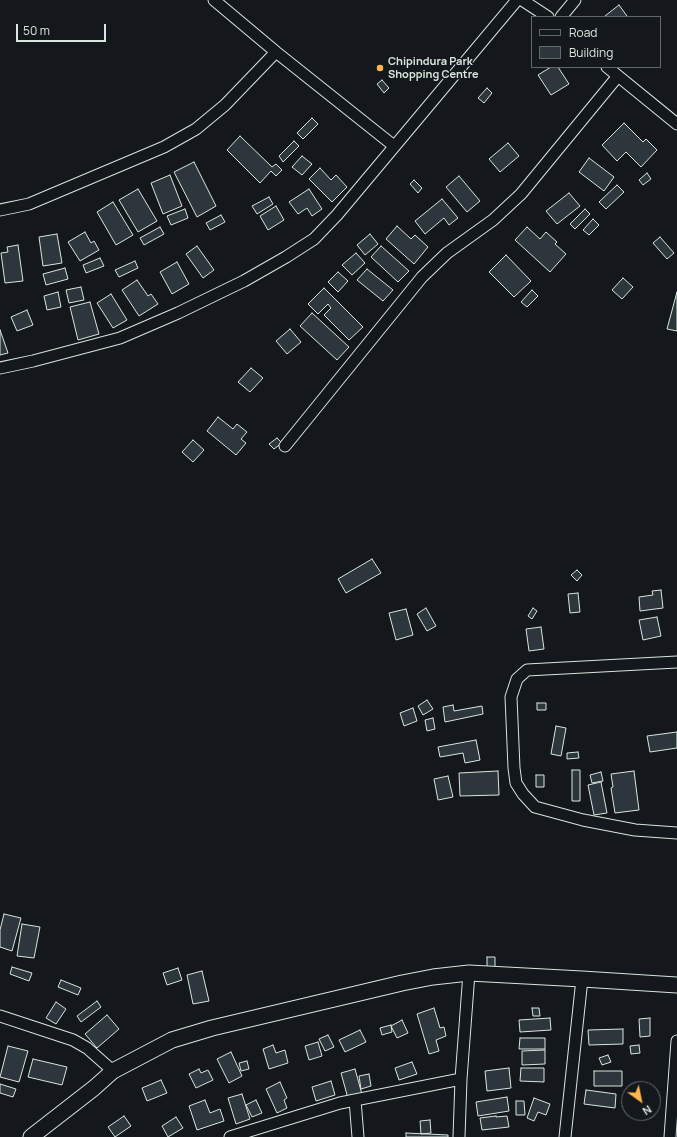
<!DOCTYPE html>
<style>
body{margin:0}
#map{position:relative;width:677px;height:1137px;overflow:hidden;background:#14181c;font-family:Manrope,sans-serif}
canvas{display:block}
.legend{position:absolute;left:531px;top:16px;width:130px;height:52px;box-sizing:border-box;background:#14181c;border:1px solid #626a69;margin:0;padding:5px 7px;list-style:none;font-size:12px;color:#d8e6dc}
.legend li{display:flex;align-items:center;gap:8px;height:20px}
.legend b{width:20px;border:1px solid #626a69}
.north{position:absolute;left:621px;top:1081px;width:40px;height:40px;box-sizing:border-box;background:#14181c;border:1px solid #626a69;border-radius:50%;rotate:147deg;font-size:11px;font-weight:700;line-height:16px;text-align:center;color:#d8e6dc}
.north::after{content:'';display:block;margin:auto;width:14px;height:18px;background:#ffb74d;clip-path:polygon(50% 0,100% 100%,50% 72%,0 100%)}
.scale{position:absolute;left:16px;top:24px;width:90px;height:18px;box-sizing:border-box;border:2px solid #d8e6dc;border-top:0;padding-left:5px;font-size:12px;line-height:14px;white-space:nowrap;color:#d8e6dc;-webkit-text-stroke:3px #14181c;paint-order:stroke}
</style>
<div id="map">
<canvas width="677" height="1137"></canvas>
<ul class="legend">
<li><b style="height:5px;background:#14181c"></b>Road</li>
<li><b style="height:11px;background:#2c363c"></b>Building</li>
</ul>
<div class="north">N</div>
<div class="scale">50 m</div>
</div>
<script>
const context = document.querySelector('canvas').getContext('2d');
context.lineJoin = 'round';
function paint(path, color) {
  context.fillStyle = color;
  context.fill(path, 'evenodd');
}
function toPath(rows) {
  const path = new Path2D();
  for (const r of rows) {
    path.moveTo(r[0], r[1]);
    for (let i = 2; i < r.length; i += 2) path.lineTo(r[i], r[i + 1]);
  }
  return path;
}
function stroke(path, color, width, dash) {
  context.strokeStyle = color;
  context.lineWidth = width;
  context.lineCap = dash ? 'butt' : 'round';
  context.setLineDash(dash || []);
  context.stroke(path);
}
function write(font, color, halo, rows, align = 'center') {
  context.font = font + ' Manrope,sans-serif';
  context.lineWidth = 3;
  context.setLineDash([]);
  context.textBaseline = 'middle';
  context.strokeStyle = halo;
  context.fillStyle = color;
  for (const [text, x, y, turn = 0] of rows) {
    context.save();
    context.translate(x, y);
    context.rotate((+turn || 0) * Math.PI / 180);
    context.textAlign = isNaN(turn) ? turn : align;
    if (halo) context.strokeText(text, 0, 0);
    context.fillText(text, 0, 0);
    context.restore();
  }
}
const building = toPath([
 [619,5,627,16,626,17,605,17,605,16,619,5],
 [551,67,558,67,569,84,551,95,538,75,551,67],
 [382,80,389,88,384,93,377,84,382,80],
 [487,88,492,93,484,103,478,98,487,88],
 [312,118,318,124,303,139,297,133,312,118],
 [624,123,643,142,646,139,657,150,641,167,626,152,617,161,602,145,624,123],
 [240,136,272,167,276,164,282,170,276,176,271,171,260,183,227,150,240,136],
 [294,141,299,146,283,162,279,156,294,141],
 [508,143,519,156,500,172,489,159,508,143],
 [302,156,312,164,302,175,292,167,302,156],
 [589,158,614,177,604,191,579,172,589,158],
 [194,162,216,206,197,217,174,172,194,162],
 [320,168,331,180,336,175,347,187,332,202,309,179,320,168],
 [647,173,651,179,643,185,639,180,647,173],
 [170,175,182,206,163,214,151,183,170,175],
 [459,176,480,201,467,212,446,187,459,176],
 [414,180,422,188,418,193,410,184,414,180],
 [617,185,624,192,606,209,599,202,617,185],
 [138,189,157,221,138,232,119,200,138,189],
 [309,189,322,209,312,216,307,208,298,214,289,202,309,189],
 [569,193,580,206,557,224,546,211,569,193],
 [269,197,273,204,257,214,252,206,269,197],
 [442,199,458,218,449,225,444,218,425,234,415,221,442,199],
 [113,202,133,235,116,245,97,212,113,202],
 [276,206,284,220,268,230,260,216,276,206],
 [185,209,188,218,171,225,167,216,185,209],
 [585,209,590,214,575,229,570,224,585,209],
 [221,215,225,222,210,230,206,223,221,215],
 [593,219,599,225,589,235,583,230,593,219],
 [397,226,411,239,415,235,428,247,414,264,386,239,397,226],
 [160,227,164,234,144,245,140,238,160,227],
 [527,227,540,239,546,232,557,242,555,244,566,254,550,272,515,240,527,227],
 [85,232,91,243,94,241,99,250,80,261,68,242,85,232],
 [57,234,62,263,43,266,39,237,57,234],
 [370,234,378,244,365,255,357,245,370,234],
 [660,237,674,253,667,259,653,243,660,237],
 [18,245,23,281,5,283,1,253,8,252,7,247,18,245],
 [197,246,214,270,203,278,186,254,197,246],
 [381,246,409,271,398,282,371,257,381,246],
 [356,253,365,263,352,275,342,265,356,253],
 [506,255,531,281,514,297,489,272,506,255],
 [100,258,104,266,86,273,83,265,100,258],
 [135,261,138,268,119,277,115,270,135,261],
 [177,262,189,284,172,294,160,272,177,262],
 [65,268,68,279,46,285,43,274,65,268],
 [367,269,393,290,383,301,357,280,367,269],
 [338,272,348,281,338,292,328,282,338,272],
 [623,278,633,287,622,299,612,290,623,278],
 [137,280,148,296,151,294,158,304,139,316,122,290,137,280],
 [81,287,84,300,69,303,66,290,81,287],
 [324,288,363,327,349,340,324,315,331,308,328,304,318,314,308,304,324,288],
 [532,290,538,296,527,307,521,302,532,290],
 [58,292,61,307,47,310,44,296,58,292],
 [677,292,677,331,667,329,677,292],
 [111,294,127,320,113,328,97,303,111,294],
 [90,302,99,334,78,340,70,307,90,302],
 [27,310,33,325,17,331,11,317,27,310],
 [312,313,349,347,337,360,300,326,312,313],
 [290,329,301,342,287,354,276,341,290,329],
 [0,330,8,353,0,355,0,330],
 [251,368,263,378,250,392,238,382,251,368],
 [218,417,233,429,237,424,247,432,241,439,246,443,236,455,207,431,218,417],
 [277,438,282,443,274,449,269,444,277,438],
 [193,440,204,450,193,462,182,452,193,440],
 [372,559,381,573,346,593,338,579,372,559],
 [577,570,582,575,577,581,571,575,577,570],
 [661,590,663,608,640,611,639,597,653,595,652,591,661,590],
 [578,593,580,612,570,613,568,594,578,593],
 [426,608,436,626,427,631,417,614,426,608],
 [533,608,537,611,532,619,528,616,533,608],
 [406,609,413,635,396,640,389,613,406,609],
 [657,617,661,636,643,640,639,620,657,617],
 [541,627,544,649,529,651,526,629,541,627],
 [427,700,433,709,423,715,418,706,427,700],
 [537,703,546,703,546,710,537,710,537,703],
 [453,705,454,711,482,706,483,714,445,722,443,707,453,705],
 [413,708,417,721,404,726,400,713,413,708],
 [433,718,435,729,427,731,425,720,433,718],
 [556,726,566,728,561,756,551,754,556,726],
 [677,732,677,748,650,752,647,736,677,732],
 [476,740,480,760,465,763,463,753,440,757,438,747,476,740],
 [578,752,579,758,567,759,567,753,578,752],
 [572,770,580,770,580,801,572,801,572,770],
 [498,771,499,795,460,796,459,773,498,771],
 [634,771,639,810,615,813,611,788,613,787,611,774,634,771],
 [601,772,603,781,592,783,590,775,601,772],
 [536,775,544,775,544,787,536,787,536,775],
 [448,776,453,797,438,800,434,779,448,776],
 [601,782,607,813,594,815,588,785,601,782],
 [4,914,21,918,12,951,0,947,0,930,4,914],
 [22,924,40,927,34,958,17,956,22,924],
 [487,957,495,957,495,967,487,967,487,957],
 [12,967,32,973,29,981,10,974,12,967],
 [178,968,182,980,167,985,163,973,178,968],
 [202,971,209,1001,193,1004,187,975,202,971],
 [61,980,81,988,78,995,58,987,61,980],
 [97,1001,101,1007,81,1022,77,1016,97,1001],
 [56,1002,66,1009,56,1024,46,1018,56,1002],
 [434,1008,440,1028,444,1027,446,1036,436,1040,439,1051,429,1054,417,1014,434,1008],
 [532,1008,539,1008,540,1016,533,1016,532,1008],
 [107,1015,119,1029,97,1048,85,1034,107,1015],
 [550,1018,551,1030,520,1032,519,1020,550,1018],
 [650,1018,650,1036,640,1037,639,1019,650,1018],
 [402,1020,408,1033,397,1038,391,1026,402,1020],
 [391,1025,392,1032,382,1035,380,1028,391,1025],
 [623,1029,623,1044,589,1045,588,1030,623,1029],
 [360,1030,366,1042,345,1052,339,1040,360,1030],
 [328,1035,334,1047,325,1051,319,1039,328,1035],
 [520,1038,545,1038,545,1049,519,1049,520,1038],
 [318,1042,322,1056,309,1060,305,1046,318,1042],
 [273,1045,276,1053,285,1050,288,1063,269,1069,263,1049,273,1045],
 [639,1045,640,1053,631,1054,630,1046,639,1045],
 [8,1046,28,1051,19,1082,0,1077,8,1046],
 [545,1050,545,1064,522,1065,522,1051,545,1050],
 [231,1052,242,1076,229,1083,217,1059,231,1052],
 [608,1055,611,1062,602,1065,599,1058,608,1055],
 [33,1059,67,1067,62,1085,28,1077,33,1059],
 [247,1061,249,1069,241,1071,239,1063,247,1061],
 [412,1062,417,1074,399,1080,395,1068,412,1062],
 [509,1068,511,1088,487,1091,485,1071,509,1068],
 [521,1068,544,1068,544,1082,520,1081,521,1068],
 [199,1069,201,1073,208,1070,213,1080,196,1088,189,1074,199,1069],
 [355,1069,363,1098,349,1102,341,1073,355,1069],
 [594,1071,622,1071,622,1086,594,1086,594,1071],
 [369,1074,371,1086,361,1089,359,1076,369,1074],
 [161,1080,167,1093,147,1101,142,1088,161,1080],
 [331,1081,335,1095,316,1101,312,1087,331,1081],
 [280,1082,287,1098,284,1100,287,1108,277,1113,266,1089,280,1082],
 [0,1084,16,1089,13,1097,0,1093,0,1084],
 [586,1090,616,1094,615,1108,584,1104,586,1090],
 [242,1094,250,1119,236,1124,228,1098,242,1094],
 [507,1097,509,1111,478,1116,476,1102,507,1097],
 [534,1098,550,1104,546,1115,538,1112,534,1121,527,1118,534,1098],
 [205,1100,210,1113,220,1109,224,1121,197,1130,189,1106,205,1100],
 [256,1100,262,1113,252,1117,246,1105,256,1100],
 [516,1101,524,1101,525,1115,516,1115,516,1101],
 [124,1116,131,1126,115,1137,108,1127,124,1116],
 [496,1116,496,1117,507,1116,509,1127,482,1130,480,1118,496,1116],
 [176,1117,183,1128,168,1137,162,1126,176,1117],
 [430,1120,431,1133,421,1134,420,1121,430,1120],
 [406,1133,448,1135,448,1137,406,1137,406,1133]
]);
paint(building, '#2c363c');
stroke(building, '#d8e6dc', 1);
const street = toPath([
 [214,0,276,52,394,146],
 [522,0,548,17],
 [561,17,575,0],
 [607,67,677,124],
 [0,210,29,204,164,147,196,129,225,105,276,52],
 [0,368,33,361,120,338,178,313,244,281,286,257,314,239,337,215,517,0],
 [285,446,422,277,447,253,493,220,521,194,618,76],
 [677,662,527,670,517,679,511,697,514,768,516,783,523,794,535,807,583,820,635,830,677,833],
 [0,1016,73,1040,87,1048,113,1071],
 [355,1100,358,1137],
 [230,1137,340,1103,461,1079],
 [459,1137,461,1079,469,973],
 [565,1137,582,979],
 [670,1137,677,1041]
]);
const secondary = toPath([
 [31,1137,94,1088,113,1071,172,1040,212,1028,402,983,433,977,469,973,582,979,677,985]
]);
stroke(street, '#d8e6dc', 13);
stroke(secondary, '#d8e6dc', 17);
stroke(street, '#14181c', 11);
stroke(secondary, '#14181c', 15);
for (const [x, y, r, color] of [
 [380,68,4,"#ffb74d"]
]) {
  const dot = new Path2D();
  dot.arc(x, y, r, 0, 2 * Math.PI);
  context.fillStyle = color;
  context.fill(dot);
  stroke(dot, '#14181c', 1.5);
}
write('bold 11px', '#d8e6dc', '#14181c', [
 ["Chipindura Park",388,62],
 ["Shopping Centre",388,75]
], 'left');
</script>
